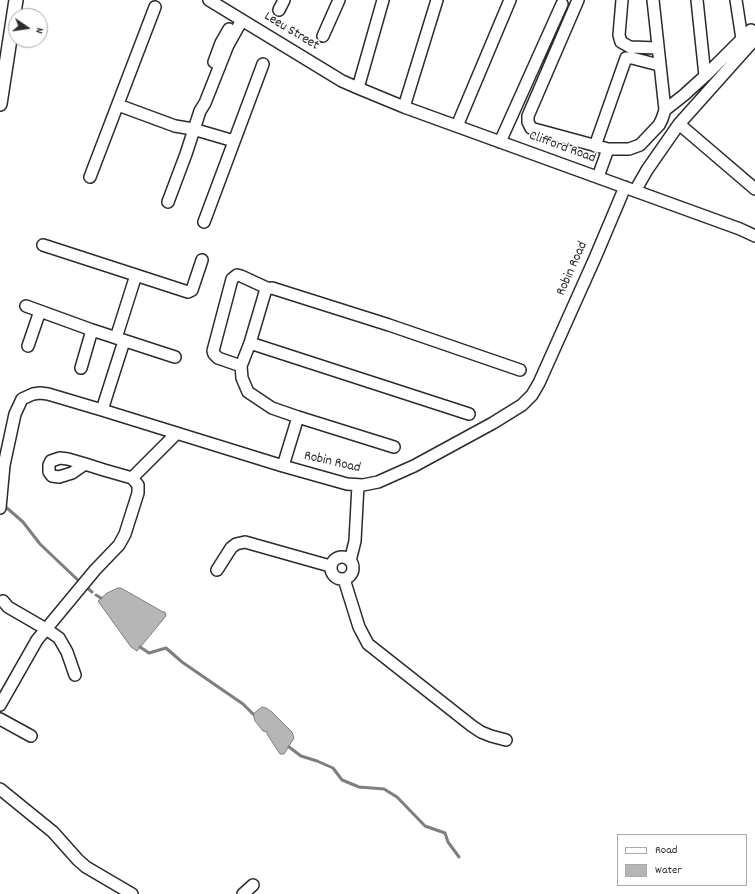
<!DOCTYPE html>
<style>
body{margin:0}
#map{position:relative;width:755px;height:894px;overflow:hidden;background:#fff;font-family:Dekko,sans-serif}
canvas{display:block}
.legend{position:absolute;left:617px;top:834px;width:130px;height:52px;box-sizing:border-box;background:#fff;border:1px solid #aaa;margin:0;padding:5px 7px;list-style:none;font-size:12px;color:#2b2b2b}
.legend li{display:flex;align-items:center;gap:8px;height:20px}
.legend b{width:20px;border:1px solid #aaa}
.north{position:absolute;left:8px;top:8px;width:40px;height:40px;box-sizing:border-box;background:#fff;border:1px solid #aaa;border-radius:50%;rotate:103deg;font-size:11px;font-weight:700;line-height:16px;text-align:center;color:#2b2b2b}
.north::after{content:'';display:block;margin:auto;width:14px;height:18px;background:#2b2b2b;clip-path:polygon(50% 0,100% 100%,50% 72%,0 100%)}
</style>
<div id="map">
<canvas width="755" height="894"></canvas>
<ul class="legend">
<li><b style="height:5px;background:#fff"></b>Road</li>
<li><b style="height:11px;background:#b6b6b6"></b>Water</li>
</ul>
<div class="north">N</div>
</div>
<script>
const context = document.querySelector('canvas').getContext('2d');
context.lineJoin = 'round';
function paint(path, color) {
  context.fillStyle = color;
  context.fill(path, 'evenodd');
}
function toPath(rows) {
  const path = new Path2D();
  for (const r of rows) {
    if (r.length === 3) {
      path.moveTo(r[0] + r[2], r[1]);
      path.arc(r[0], r[1], r[2], 0, 2 * Math.PI);
      continue;
    }
    path.moveTo(r[0], r[1]);
    for (let i = 2; i < r.length; i += 2) path.lineTo(r[i], r[i + 1]);
  }
  return path;
}
function stroke(path, color, width, dash) {
  context.strokeStyle = color;
  context.lineWidth = width;
  context.lineCap = dash ? 'butt' : 'round';
  context.setLineDash(dash || []);
  context.stroke(path);
}
function write(font, color, halo, rows, align = 'center') {
  context.font = font + ' Dekko,sans-serif';
  context.lineWidth = 3;
  context.setLineDash([]);
  context.textBaseline = 'middle';
  context.strokeStyle = halo;
  context.fillStyle = color;
  for (const [text, x, y, turn = 0] of rows) {
    context.save();
    context.translate(x, y);
    context.rotate((+turn || 0) * Math.PI / 180);
    context.textAlign = isNaN(turn) ? turn : align;
    if (halo) context.strokeText(text, 0, 0);
    context.fillText(text, 0, 0);
    context.restore();
  }
}
const water = toPath([
 [118,588,121,588,163,612,165,612,166,616,137,651,131,647,126,640,98,601,107,593,118,588],
 [262,707,266,708,272,712,292,732,294,738,284,754,280,754,267,734,267,732,263,731,255,721,253,714,262,707]
]);
paint(water, '#b6b6b6');
stroke(water, '#7e7e7e', 1);
stroke(toPath([
 [7,508,23,522,40,544,81,583],
 [85,586,92,592],
 [96,595,101,598],
 [140,647,149,653,166,648,182,662,243,704,253,714],
 [289,747,301,756,317,761,333,768,342,780,359,787,384,789,397,797,425,826,445,833,448,842,459,857]
]), '#7e7e7e', 3);
const minor = toPath([
 [209,0,342,81,358,88,404,107,740,229,755,236],
 [578,0,528,116,528,122,531,128,534,129,608,149],
 [622,0,619,35,621,42,630,47,658,48],
 [697,0,705,76],
 [736,0,742,39],
 [279,10,284,0],
 [323,36,339,0],
 [214,62,221,43,229,29],
 [358,88,383,0],
 [118,105,175,126,193,129,234,141],
 [404,107,437,0],
 [665,110,684,95,705,76,751,30],
 [679,124,755,189],
 [457,126,510,0],
 [500,142,562,4],
 [595,146,626,58,632,58,659,65],
 [90,177,155,7],
 [598,177,608,149,629,149,640,145,659,125,662,119,665,110,653,0],
 [635,191,647,170,679,124,755,39],
 [168,202,186,154,200,111,205,103,228,45,242,20],
 [204,222,263,64],
 [43,245,188,292,192,290,202,260],
 [26,306,92,330,175,357],
 [116,338,136,275],
 [250,343,469,414],
 [28,346,40,311],
 [241,366,218,358,214,354,213,351,232,279,237,275,241,276,267,288],
 [81,368,92,330],
 [102,410,124,341],
 [394,447,298,417,272,408,248,392,242,378,241,366,250,343,266,289,272,288,389,325,520,370],
 [283,466,298,417],
 [132,478,177,433],
 [0,508,4,465,15,414,22,399,33,394,40,393,48,394,102,410,283,466,347,484,363,485,378,482,414,466,493,423,522,405,532,395,539,383,595,258,625,187],
 [342,568,11],
 [350,561,355,541,358,485],
 [217,570,231,548,236,544,245,542,330,566],
 [344,579,359,627,368,644,472,726,481,732,491,736,506,740],
 [3,601,8,607,46,629,59,638,67,652,75,675],
 [0,705,37,640,95,570,119,545,125,534,138,493,138,485,132,478,104,470,85,464,68,459,60,458,51,461,49,465,49,472,52,476,59,477,72,473,85,464],
 [0,719,31,736],
 [0,789,53,832,78,860,86,867,132,894],
 [243,894,253,885]
]);
const tertiary = toPath([
 [0,104,16,0]
]);
stroke(minor, '#2b2b2b', 14);
stroke(tertiary, '#2b2b2b', 16);
stroke(minor, '#fff', 11);
stroke(tertiary, '#fff', 13);
write('14px', '#2b2b2b', '#fff', [
 ["Leeu Street",291,32,31],
 ["Clifford Road",562,148,20],
 ["Robin Road",573,269,-66],
 ["Robin Road",332,463,13]
]);
</script>
